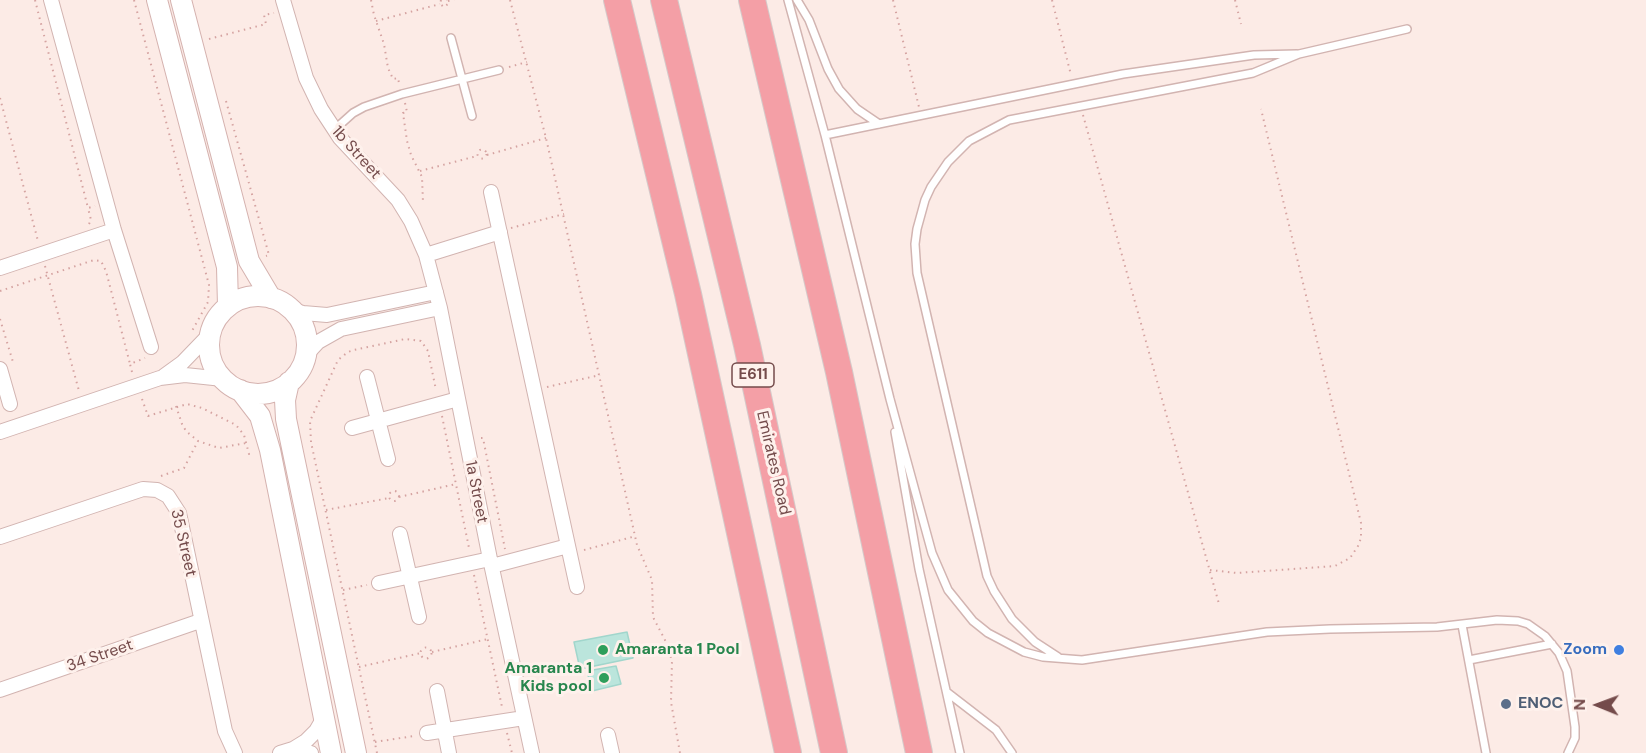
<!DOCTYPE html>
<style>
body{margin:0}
#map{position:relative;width:1646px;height:753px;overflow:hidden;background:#fcebe6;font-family:"DM Sans",sans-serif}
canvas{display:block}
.north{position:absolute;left:1568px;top:675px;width:60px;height:60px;-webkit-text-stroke:4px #fef1ec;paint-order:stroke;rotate:271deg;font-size:16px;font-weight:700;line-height:24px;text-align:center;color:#744b4b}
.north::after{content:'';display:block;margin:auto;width:21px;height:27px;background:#744b4b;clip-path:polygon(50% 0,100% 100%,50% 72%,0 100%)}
</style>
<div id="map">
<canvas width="1646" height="753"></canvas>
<div class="north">N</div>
</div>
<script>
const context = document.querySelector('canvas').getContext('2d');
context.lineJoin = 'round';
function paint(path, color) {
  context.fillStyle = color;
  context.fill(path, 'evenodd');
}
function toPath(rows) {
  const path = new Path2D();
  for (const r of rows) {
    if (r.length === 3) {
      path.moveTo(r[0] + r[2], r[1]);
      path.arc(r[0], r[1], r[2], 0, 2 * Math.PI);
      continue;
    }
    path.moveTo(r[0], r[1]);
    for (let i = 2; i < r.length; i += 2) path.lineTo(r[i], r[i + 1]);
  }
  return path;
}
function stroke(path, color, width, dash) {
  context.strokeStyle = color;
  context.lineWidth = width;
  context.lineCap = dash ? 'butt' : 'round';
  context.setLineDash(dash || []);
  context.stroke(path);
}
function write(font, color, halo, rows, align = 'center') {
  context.font = font + ' "DM Sans",sans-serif';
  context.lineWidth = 6;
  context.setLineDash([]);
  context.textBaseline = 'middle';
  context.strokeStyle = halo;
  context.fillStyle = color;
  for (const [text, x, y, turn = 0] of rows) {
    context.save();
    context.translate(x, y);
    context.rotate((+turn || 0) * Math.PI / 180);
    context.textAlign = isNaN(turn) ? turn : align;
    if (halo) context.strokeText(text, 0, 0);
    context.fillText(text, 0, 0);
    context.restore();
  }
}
const water = toPath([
 [627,632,633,658,580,669,574,642,627,632],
 [616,666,621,684,592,691,587,671,616,666]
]);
paint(water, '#bbe5dc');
stroke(water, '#a1d6cc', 1.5);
const lane = toPath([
 [788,0,825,135,890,399,932,553,948,590,973,621,988,633,1024,652,1043,657,1082,660,1267,632,1330,629,1437,627,1497,620,1518,621,1528,624,1545,636,1559,653,1567,671,1575,727,1575,738,1568,753],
 [797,0,809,20,828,69,839,89,857,109,879,124],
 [451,38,472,116],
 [334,130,353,113,364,107,402,94,499,70],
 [825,135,1123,74,1254,55,1297,54],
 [895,432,919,569,960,753],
 [1462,625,1486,753],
 [1058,657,1035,642,1012,619,994,591,987,576,917,273,915,244,917,229,925,200,931,187,948,162,969,141,1009,120,1253,73,1299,54,1407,29],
 [1469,660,1552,644],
 [948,693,996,730,1012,753]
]);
const street = toPath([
 [51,0,114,230,151,347],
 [283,0,306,78,321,109,340,138,398,200,411,221,426,255,440,308,490,559,532,753],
 [491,192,577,587],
 [426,255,500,232],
 [0,268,114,230],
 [292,310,303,313,327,315,436,292],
 [305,356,318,342,341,329,440,308],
 [0,369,10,404],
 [164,376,182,363,210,334],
 [367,377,388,459],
 [352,428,458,399],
 [0,432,160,378,185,375,223,379],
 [400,534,419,617],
 [0,537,143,489,157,490,168,496,179,513,225,731,235,753],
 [492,566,568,546],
 [379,583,490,559],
 [0,690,200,621],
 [437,691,449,753],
 [427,733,524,718],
 [608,735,612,753],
 [293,749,311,753],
 [280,753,293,749,306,741,316,731,323,719]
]);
const secondary = toPath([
 [157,0,227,267,228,306],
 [181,0,249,261,271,298],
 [258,345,49],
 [289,382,285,400,286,419,356,753],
 [240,390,260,416,270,450,331,753]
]);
const highway = toPath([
 [617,0,688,294,788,753],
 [664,0,747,345,834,753],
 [752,0,839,372,919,753]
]);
stroke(lane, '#d2b4b1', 10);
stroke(street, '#d2b4b1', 16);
stroke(secondary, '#d5b2af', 22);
stroke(highway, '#d5c9c9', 28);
stroke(toPath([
 [35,0,88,208],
 [134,0,209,285,208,302,192,331],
 [371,0,374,15,384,44,388,68,393,79,398,78,399,83],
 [441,0,440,4,444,7,448,4,447,0],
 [510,0,546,138,637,545,652,580,653,617,666,642,672,661,671,702,680,753],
 [893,0,919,107],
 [1052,0,1071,75],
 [1235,0,1241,24],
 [448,1,454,0],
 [376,21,440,4],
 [209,39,266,24,264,15,274,13],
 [509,67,527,62],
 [0,98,38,241],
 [226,101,269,255,266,256],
 [405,103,407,112,403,113,407,141,411,155,422,177,423,202],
 [1083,115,1219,604],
 [482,154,4.5],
 [487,155,546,138],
 [420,171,477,156],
 [89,224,91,220,88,208,95,206],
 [511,228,564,214],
 [45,266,79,391],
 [0,291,94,260,101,261,106,271,130,364],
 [0,319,13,362],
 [132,372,130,364,145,358],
 [547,387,600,375],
 [142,399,148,416,187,404,202,408,236,425,244,435,249,454,253,453],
 [176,406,182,424,186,431,198,441,219,448,246,443],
 [442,416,469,548],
 [481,438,483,438,505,549],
 [161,476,184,468,198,441],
 [394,496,5],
 [399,497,456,484],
 [326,510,389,498],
 [584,550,636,536],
 [1210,570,1237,573,1335,566,1350,558,1358,546,1361,538,1361,523,1261,109],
 [474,575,502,707],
 [343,590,367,585],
 [426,653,5.5],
 [432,652,488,639],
 [359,667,421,653],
 [507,733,512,753],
 [375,742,414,736],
 [377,753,311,442,310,421,338,360,348,352,354,350,405,339,421,341,428,351,436,390]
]), '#d5a3a1', 2, [1.5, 4.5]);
stroke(lane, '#fff', 7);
stroke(street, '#fff', 14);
stroke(secondary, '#fff', 20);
stroke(highway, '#f49fa6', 26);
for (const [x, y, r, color] of [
 [603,650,6,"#2e9e5b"],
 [1619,650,6,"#3f7fe0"],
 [604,678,6,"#2e9e5b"],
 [1506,704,6,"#5c6f8a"]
]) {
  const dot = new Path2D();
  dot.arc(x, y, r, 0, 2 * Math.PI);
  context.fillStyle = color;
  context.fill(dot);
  stroke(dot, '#fef1ec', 2);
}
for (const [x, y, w] of [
 [753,375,42]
]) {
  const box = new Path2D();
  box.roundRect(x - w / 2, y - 12, w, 24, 4.5);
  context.fillStyle = '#fef1ec';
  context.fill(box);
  stroke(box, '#744b4b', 1.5);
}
write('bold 15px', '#744b4b', null, [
 ["E611",753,375]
]);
write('16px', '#744b4b', '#fef1ec', [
 ["1b Street",356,153,48],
 ["Emirates Road",773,463,77],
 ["1a Street",476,492,79],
 ["35 Street",183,543,77],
 ["34 Street",100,656,-19]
]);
write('bold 16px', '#27864d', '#fef1ec', [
 ["Amaranta 1 Pool",615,650],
 ["Amaranta 1",592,669,"right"],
 ["Kids pool",592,687,"right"]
], 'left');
write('bold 16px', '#366cbe', '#fef1ec', [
 ["Zoom",1607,650]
], 'right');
write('bold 16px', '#4e5e75', '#fef1ec', [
 ["ENOC",1518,704]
], 'left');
</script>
